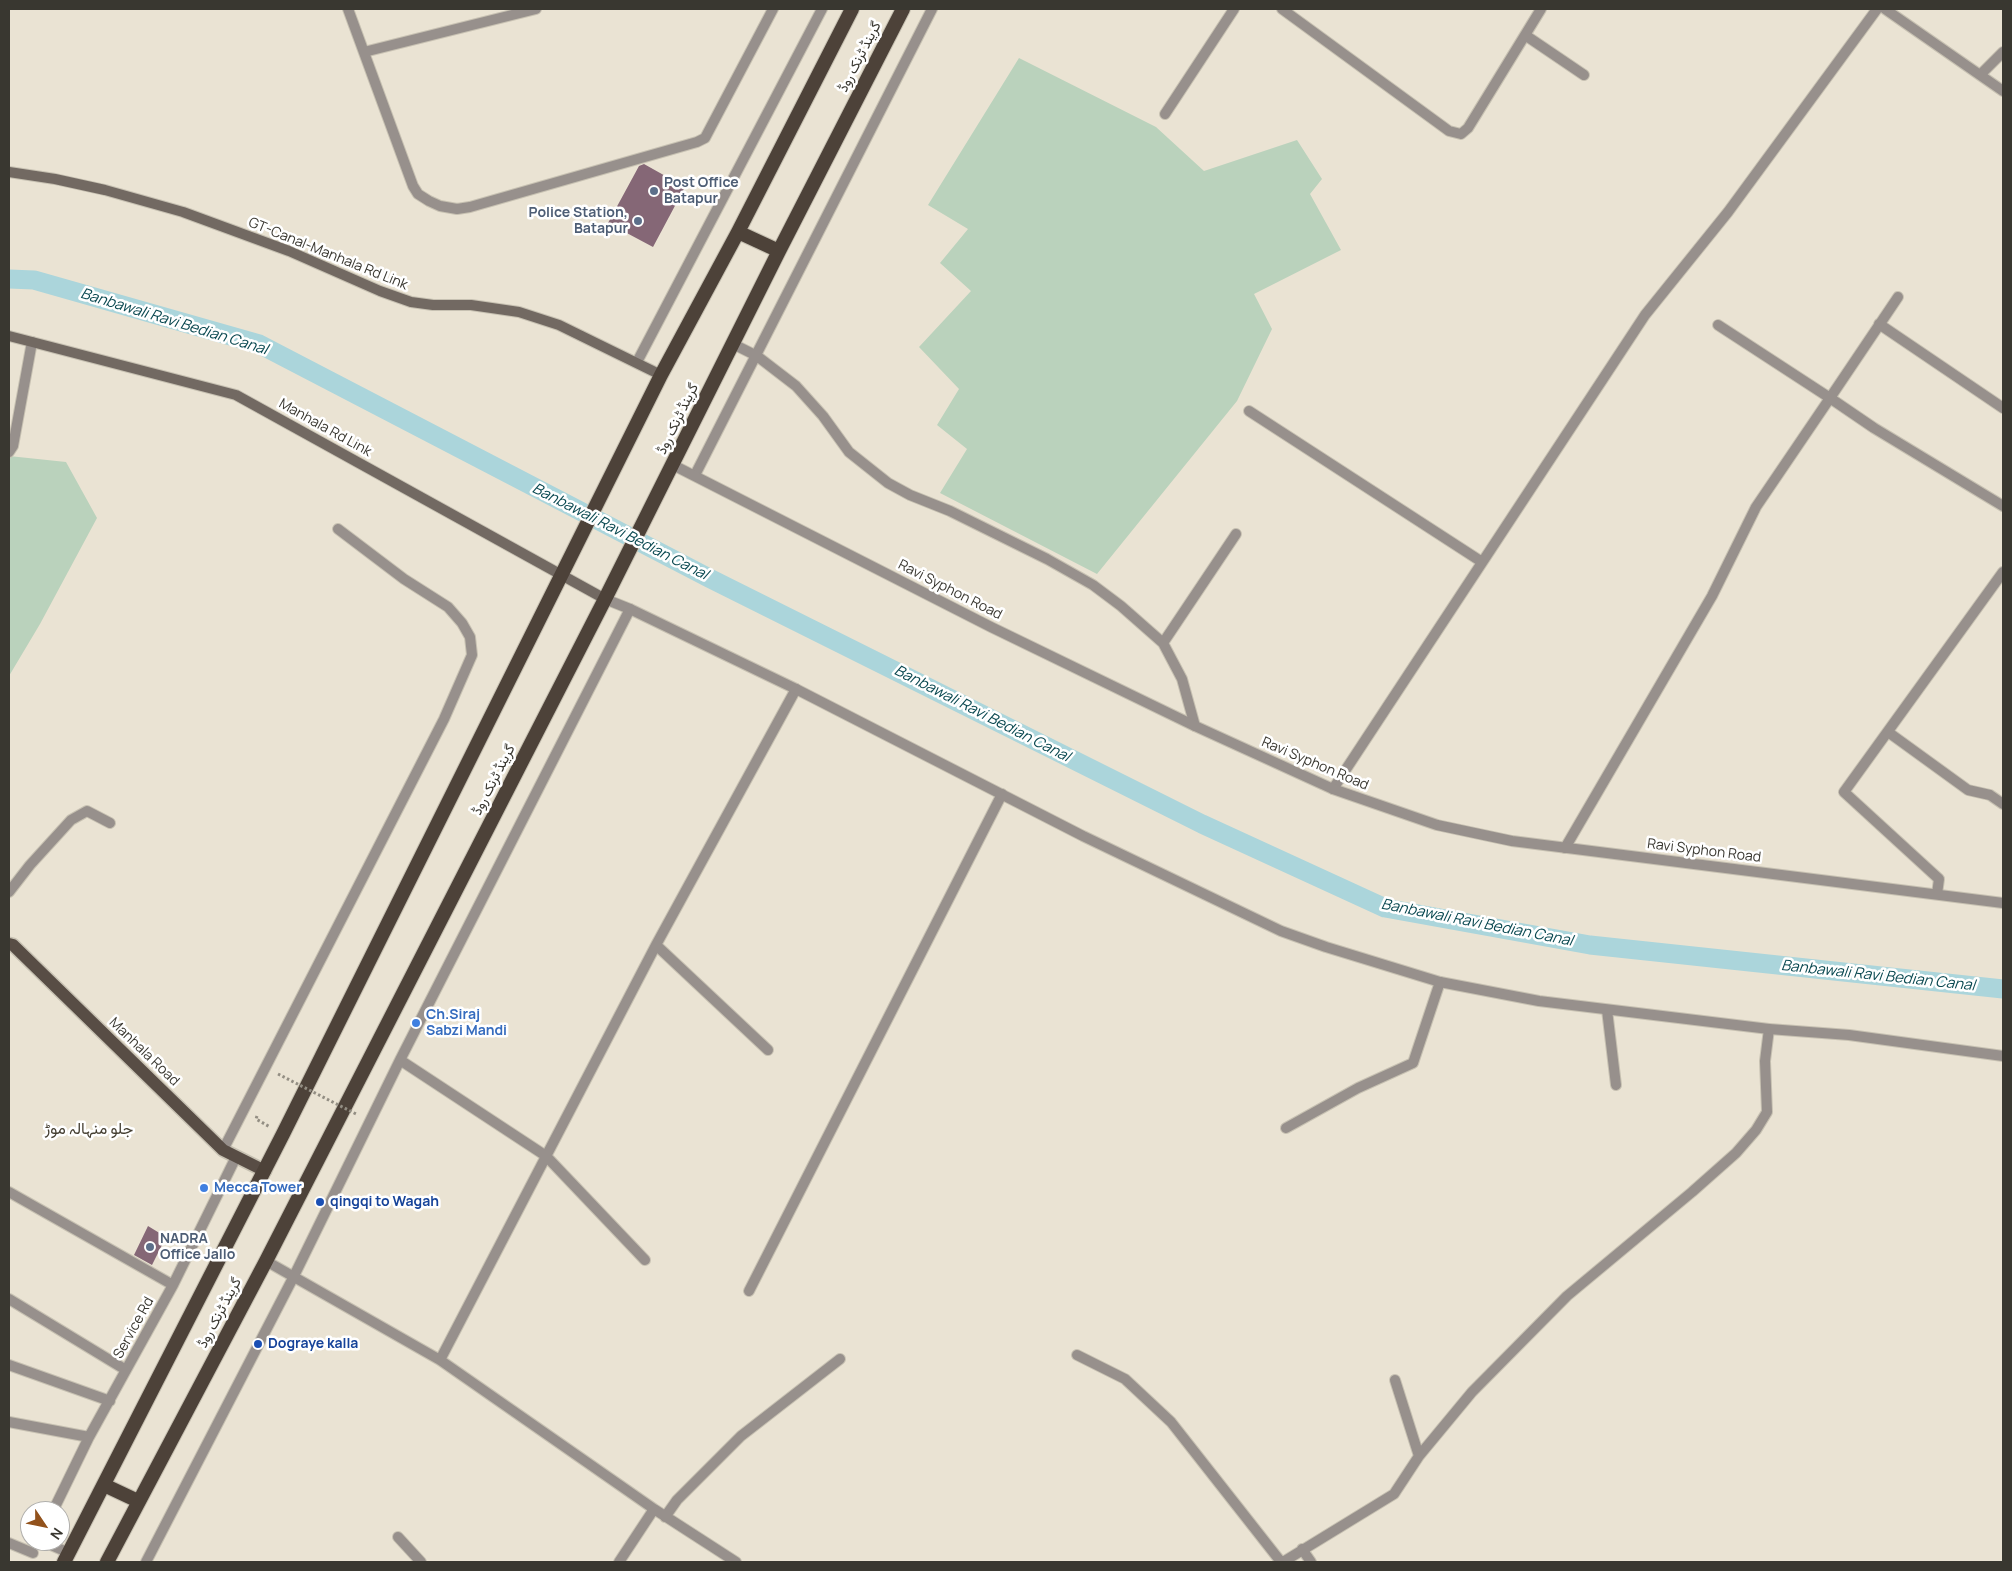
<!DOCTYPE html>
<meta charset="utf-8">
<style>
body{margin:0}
#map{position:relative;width:2012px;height:1571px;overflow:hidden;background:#eae3d3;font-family:Manrope,sans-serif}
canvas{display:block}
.frame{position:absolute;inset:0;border:10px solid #393730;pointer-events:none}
.north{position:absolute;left:20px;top:1501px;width:50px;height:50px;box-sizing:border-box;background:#fff;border:1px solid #b0afac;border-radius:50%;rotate:124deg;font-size:14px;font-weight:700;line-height:20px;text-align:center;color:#393730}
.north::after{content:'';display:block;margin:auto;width:18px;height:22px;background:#92521c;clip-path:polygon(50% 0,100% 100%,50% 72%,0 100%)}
</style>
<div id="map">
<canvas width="2012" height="1571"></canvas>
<div class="frame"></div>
<div class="north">N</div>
</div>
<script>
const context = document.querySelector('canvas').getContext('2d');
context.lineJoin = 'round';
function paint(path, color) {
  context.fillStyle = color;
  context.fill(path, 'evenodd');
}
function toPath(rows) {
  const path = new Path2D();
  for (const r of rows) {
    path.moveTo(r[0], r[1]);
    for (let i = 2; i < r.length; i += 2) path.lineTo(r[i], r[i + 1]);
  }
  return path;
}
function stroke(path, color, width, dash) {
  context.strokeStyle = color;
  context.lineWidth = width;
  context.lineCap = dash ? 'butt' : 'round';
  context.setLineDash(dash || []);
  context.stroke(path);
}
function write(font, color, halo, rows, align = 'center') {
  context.font = font + ' Manrope,Vazirmatn,sans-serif';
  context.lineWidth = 5;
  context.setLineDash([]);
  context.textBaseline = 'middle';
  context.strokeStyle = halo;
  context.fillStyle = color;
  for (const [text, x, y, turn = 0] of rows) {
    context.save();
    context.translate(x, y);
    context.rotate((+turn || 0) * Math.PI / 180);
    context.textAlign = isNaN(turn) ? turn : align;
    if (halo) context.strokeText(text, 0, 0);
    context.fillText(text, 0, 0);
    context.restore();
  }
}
paint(toPath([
 [1019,58,1156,127,1204,171,1297,140,1322,179,1310,194,1341,250,1254,294,1272,329,1237,401,1097,574,940,493,967,449,937,425,959,389,919,347,971,291,940,263,968,229,928,205],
 [9,456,66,462,97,518,40,624,9,676]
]), '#bad2bc');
stroke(toPath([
 [9,279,34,280,259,344,709,578,1202,824,1385,908,1590,945,2003,989]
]), '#abd5db', 19);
paint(toPath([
 [644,164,685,187,653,247,608,223,639,166],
 [148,1226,166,1237,152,1265,134,1255]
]), '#856776');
const service = toPath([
 [223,1150,444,719,472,655,470,637,462,623,448,607,404,579,338,529]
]);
const minor = toPath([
 [348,9,413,186,418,194,429,201,440,206,457,209,470,207,697,142,705,138,773,9],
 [1282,9,1449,131,1461,134,1468,128,1541,9],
 [1885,9,2003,91],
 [1525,35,1584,75],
 [364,52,536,9],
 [1981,74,2003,52],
 [1165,114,1234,9],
 [1879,324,2003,408],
 [1718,325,1830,398,1898,297],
 [733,344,757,356,796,386,823,416,849,452,888,483,910,495,950,511,1047,559,1093,585,1121,606,1163,643,1182,679,1195,726],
 [637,362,822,9],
 [1249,411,1482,562],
 [9,452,13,446,32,342],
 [695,475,932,9],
 [1163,643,1236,534],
 [1888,732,1968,790,1990,795,2003,804],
 [1333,789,1645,315,1728,212,1877,9],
 [1565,848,1712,596,1756,507,1830,398,1874,428,2003,506],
 [9,892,30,865,71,820,87,811,110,823],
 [1937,894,1939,879,1844,792,2003,572],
 [656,945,768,1050],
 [1607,1010,1616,1085],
 [400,1060,546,1156,645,1260],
 [1286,1128,1358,1088,1413,1063,1440,982],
 [9,1192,173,1285],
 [266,1261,440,1360,654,1509,736,1562],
 [749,1291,1002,794],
 [9,1299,126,1370],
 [1077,1355,1125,1379,1171,1422,1281,1562],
 [440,1360,656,945,796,689],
 [9,1365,110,1401],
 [1395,1380,1419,1456],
 [9,1422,89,1437],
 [53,1511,89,1437,173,1285,236,1157],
 [665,1517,677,1500,741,1436,840,1359],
 [398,1537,421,1562],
 [42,1541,69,1553],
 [9,1543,33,1553],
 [1302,1549,1311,1562],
 [146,1562,294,1276,400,1060,630,609],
 [619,1562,654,1509],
 [1283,1562,1394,1494,1419,1456,1472,1392,1567,1296,1692,1192,1736,1153,1756,1130,1767,1112,1765,1061,1769,1029]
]);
const tertiary = toPath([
 [673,465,991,627,1195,726,1333,789,1437,825,1512,841,2003,903],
 [605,599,630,609,796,689,1083,836,1281,931,1326,947,1440,982,1539,1001,1769,1029,1849,1035,2003,1056]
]);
const secondary = toPath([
 [9,172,55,179,105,190,183,212,289,251,380,291,411,302,433,305,471,305,519,312,559,325,661,375],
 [9,336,236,395,605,599]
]);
const primary = toPath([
 [9,944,13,945,223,1150,265,1171]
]);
const trunk = toPath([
 [738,232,779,251],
 [104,1485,138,1501],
 [64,1562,283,1134,661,375,738,232,852,9],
 [107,1562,266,1261,605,599,779,251,903,9]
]);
stroke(service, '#c7c1b2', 12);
stroke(minor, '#c7c1b2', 12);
stroke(tertiary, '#c7c1b2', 12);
stroke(secondary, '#c7c1b2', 12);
stroke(primary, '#c7c1b2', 15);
stroke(trunk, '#c7c1b2', 16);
stroke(toPath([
 [257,1116,256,1119,270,1127]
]), '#938e83', 3, [2.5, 2.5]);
stroke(service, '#97908c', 10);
stroke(minor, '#97908c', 10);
stroke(tertiary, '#97908c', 10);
stroke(secondary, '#726962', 10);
stroke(primary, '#584d45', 12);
stroke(trunk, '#4d4239', 14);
stroke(toPath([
 [278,1074,358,1115]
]), '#938e83', 3, [2.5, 2.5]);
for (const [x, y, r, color] of [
 [654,191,5,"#5c6f8a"],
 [638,221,5,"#5c6f8a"],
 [416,1023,5,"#3f7fe0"],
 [204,1188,5,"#3f7fe0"],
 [320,1202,5,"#1a4fb4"],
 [150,1247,5,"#5c6f8a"],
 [258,1344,5,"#1a4fb4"]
]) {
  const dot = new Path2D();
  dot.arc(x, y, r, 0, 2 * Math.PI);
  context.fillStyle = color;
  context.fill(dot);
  stroke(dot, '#fff', 2);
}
write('14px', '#393730', '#fff', [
 ["گرینڈ ٹرنک روڈ",860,57,-63],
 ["GT-Canal-Manhala Rd Link",328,254,22],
 ["گرینڈ ٹرنک روڈ",678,419,-64],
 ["Manhala Rd Link",325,428,29],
 ["Ravi Syphon Road",950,590,27],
 ["Ravi Syphon Road",1315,764,23],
 ["گرینڈ ٹرنک روڈ",494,780,-63],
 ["Ravi Syphon Road",1704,851,7],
 ["Manhala Road",144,1052,44],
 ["گرینڈ ٹرنک روڈ",220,1313,-62],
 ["Service Rd",134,1328,-61]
]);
write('bold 14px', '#4e5e75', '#fff', [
 ["Post Office",664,183],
 ["Batapur",664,199],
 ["Police Station,",628,213,"right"],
 ["Batapur",628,229,"right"],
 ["NADRA",160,1239],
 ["Office Jallo",160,1255]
], 'left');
write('bold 14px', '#366cbe', '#fff', [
 ["Ch.Siraj",426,1015],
 ["Sabzi Mandi",426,1031],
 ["Mecca Tower",214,1188]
], 'left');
write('bold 14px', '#164399', '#fff', [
 ["qingqi to Wagah",330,1202],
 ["Dograye kalla",268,1344]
], 'left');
write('italic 15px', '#094850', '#fff', [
 ["Banbawali Ravi Bedian Canal",174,322,17],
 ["Banbawali Ravi Bedian Canal",620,532,27],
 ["Banbawali Ravi Bedian Canal",982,714,27],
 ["Banbawali Ravi Bedian Canal",1477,923,11],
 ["Banbawali Ravi Bedian Canal",1878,976,6]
]);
write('16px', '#453f32', '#fff', [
 ["جلو منہالہ موڑ",89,1130]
]);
</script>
